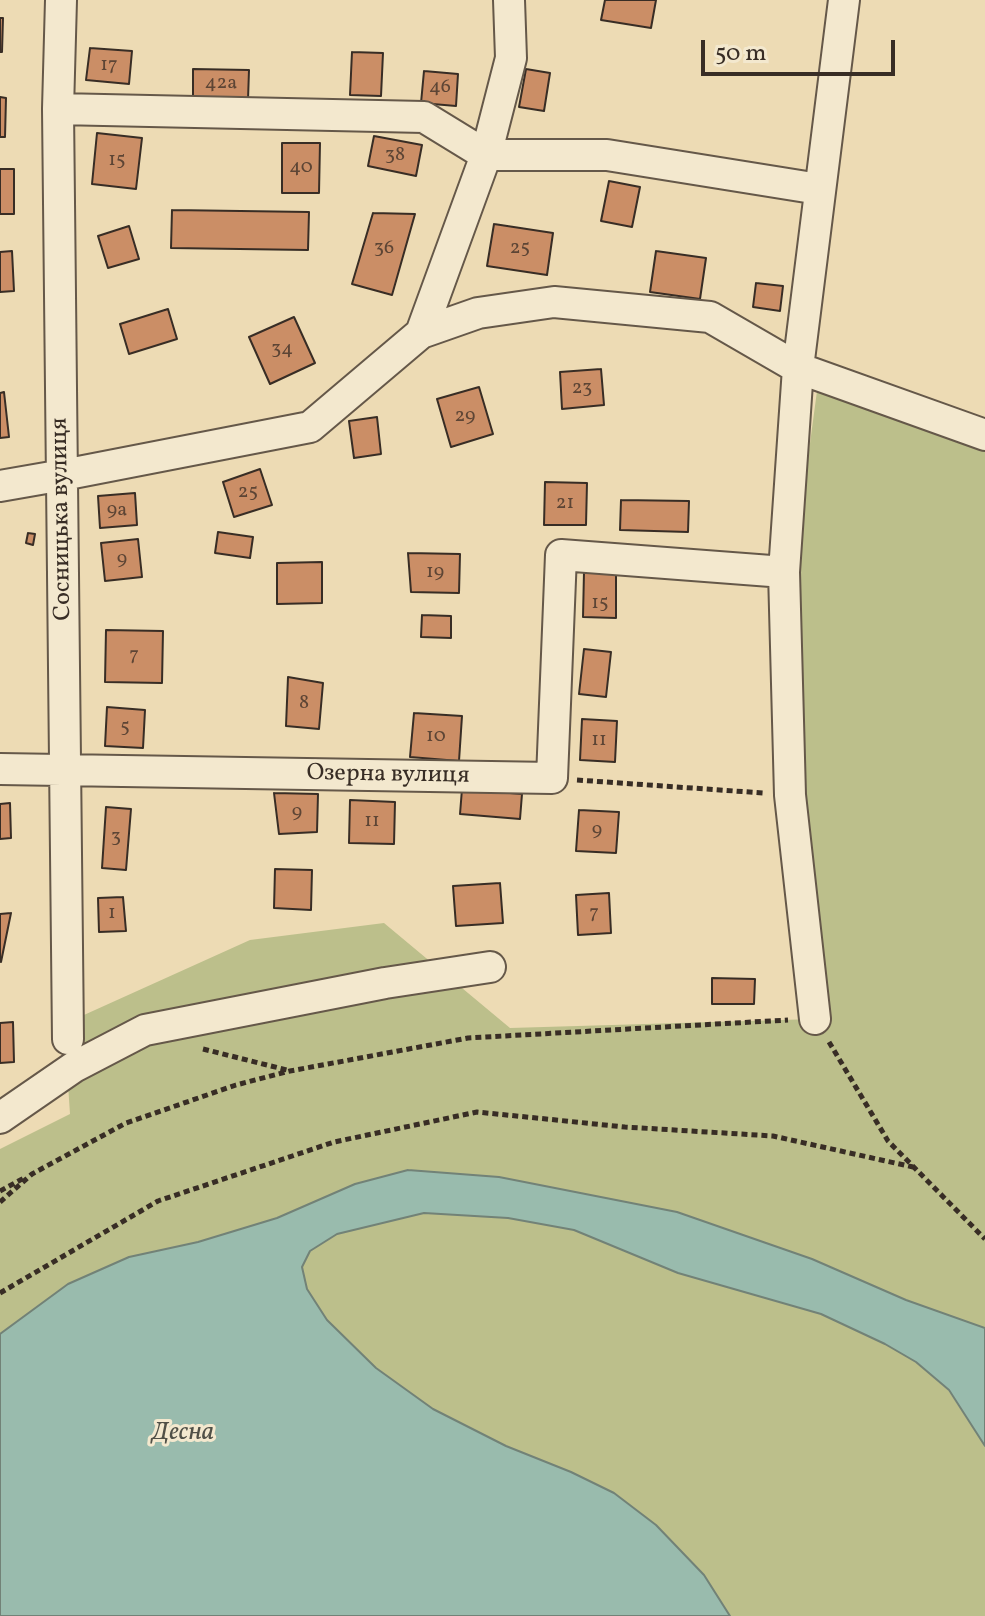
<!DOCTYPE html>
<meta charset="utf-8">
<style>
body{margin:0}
#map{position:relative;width:985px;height:1616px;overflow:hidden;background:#eddbb4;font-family:Vollkorn,serif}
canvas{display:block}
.scale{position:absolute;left:701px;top:40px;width:194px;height:36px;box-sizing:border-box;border:4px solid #382d25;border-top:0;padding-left:10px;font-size:24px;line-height:28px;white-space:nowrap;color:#382d25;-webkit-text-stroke:6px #f3e8ce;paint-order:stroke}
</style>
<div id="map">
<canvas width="985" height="1616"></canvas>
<div class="scale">50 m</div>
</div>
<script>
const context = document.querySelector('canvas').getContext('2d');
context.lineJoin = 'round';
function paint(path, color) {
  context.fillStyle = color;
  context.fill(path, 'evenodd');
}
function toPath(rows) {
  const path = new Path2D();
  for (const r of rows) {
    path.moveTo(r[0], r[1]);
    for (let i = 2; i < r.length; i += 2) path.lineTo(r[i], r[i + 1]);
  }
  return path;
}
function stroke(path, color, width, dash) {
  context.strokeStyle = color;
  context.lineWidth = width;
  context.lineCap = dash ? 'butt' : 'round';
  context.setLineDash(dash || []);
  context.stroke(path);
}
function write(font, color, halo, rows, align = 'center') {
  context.font = font + ' Vollkorn,serif';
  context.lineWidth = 6;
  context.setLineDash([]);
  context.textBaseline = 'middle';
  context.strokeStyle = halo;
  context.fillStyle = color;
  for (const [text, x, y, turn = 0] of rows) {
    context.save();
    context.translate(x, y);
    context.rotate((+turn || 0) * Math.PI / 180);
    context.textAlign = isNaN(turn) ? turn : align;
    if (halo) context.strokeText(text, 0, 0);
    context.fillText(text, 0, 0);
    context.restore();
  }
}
paint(toPath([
 [817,391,985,444,985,1328,906,1300,812,1259,355,1184,277,1218,198,1242,129,1257,68,1284,0,1334,0,1149,70,1114,64,1024,250,940,384,923,510,1028,815,1019,793,570],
 [424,1213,509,1218,574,1230,678,1273,821,1314,885,1344,916,1362,948,1390,985,1446,985,1616,730,1616,704,1575,614,1493,571,1472,506,1446,433,1409,376,1368,327,1320,307,1289,302,1267,310,1251,337,1234]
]), '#bcbf8b');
const water = toPath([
 [408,1170,499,1177,677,1212,812,1259,906,1300,985,1328,985,1446,949,1390,916,1362,885,1344,821,1314,678,1273,574,1230,508,1218,424,1213,337,1234,310,1251,302,1267,307,1289,327,1320,376,1368,433,1409,506,1446,571,1472,614,1493,656,1525,704,1575,730,1616,0,1616,0,1334,68,1284,129,1257,198,1242,277,1218,355,1184,408,1170]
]);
paint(water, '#99bbad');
stroke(water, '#728277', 2);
const building = toPath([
 [605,0,656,0,651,28,601,20,605,0],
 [0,18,3,18,2,52,0,52,0,18],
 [90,48,132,51,129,84,86,80,90,48],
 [352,52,383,53,381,96,350,95,352,52],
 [193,69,249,70,248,100,193,99,193,69],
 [526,69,550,73,544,111,519,107,526,69],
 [424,71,458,74,456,106,421,103,424,71],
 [0,97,6,98,5,137,0,137,0,97],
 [97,133,142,138,136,189,92,184,97,133],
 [374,136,422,145,416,176,368,166,374,136],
 [282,143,320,143,319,193,282,193,282,143],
 [0,169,14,169,14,214,0,214,0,169],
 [609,181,640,187,632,227,601,221,609,181],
 [172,210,309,212,308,250,171,248,172,210],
 [373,213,415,214,392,295,352,284,373,213],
 [494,224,553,233,547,275,487,266,494,224],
 [129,226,139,259,108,268,98,236,129,226],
 [12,251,14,291,0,292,0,252,12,251],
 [656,251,706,258,700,299,650,292,656,251],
 [756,283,783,286,780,311,753,307,756,283],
 [168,309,177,339,129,354,120,324,168,309],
 [294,317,315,363,270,384,249,337,294,317],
 [601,369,604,405,562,409,560,372,601,369],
 [479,387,493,434,451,447,437,399,479,387],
 [4,392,9,437,0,438,0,393,4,392],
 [377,417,381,454,354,458,349,421,377,417],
 [260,469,272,505,234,517,223,482,260,469],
 [545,482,587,483,586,525,544,525,545,482],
 [135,493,137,525,100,528,98,496,135,493],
 [621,500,689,501,688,532,620,530,621,500],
 [218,532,253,537,250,558,215,553,218,532],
 [28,533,35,534,33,545,26,543,28,533],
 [138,539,142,577,105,581,101,543,138,539],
 [408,553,460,554,459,593,411,592,408,553],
 [322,562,322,603,277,604,277,563,322,562],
 [584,572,616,572,616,618,583,617,584,572],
 [422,615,451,616,451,638,421,637,422,615],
 [106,630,163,631,162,683,105,682,106,630],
 [584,649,611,652,606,697,579,694,584,649],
 [288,677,323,683,319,729,286,726,288,677],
 [107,707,145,710,143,748,105,746,107,707],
 [414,713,462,716,459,761,410,757,414,713],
 [582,719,617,721,615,762,580,760,582,719],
 [462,789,522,794,520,819,460,814,462,789],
 [274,793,318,794,317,832,279,834,274,793],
 [350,800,395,802,394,844,349,843,350,800],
 [10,803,11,838,0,839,0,804,10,803],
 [106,807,131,809,126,870,102,868,106,807],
 [579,810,619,812,616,853,576,851,579,810],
 [275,869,312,870,311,910,274,908,275,869],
 [500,883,503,923,456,926,453,886,500,883],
 [609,893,611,933,578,935,576,895,609,893],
 [123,897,126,931,99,932,98,898,123,897],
 [11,913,1,962,0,961,0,914,11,913],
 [712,978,755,979,754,1004,712,1004,712,978],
 [13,1022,14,1062,0,1063,0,1023,13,1022]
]);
paint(building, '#cb8e66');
stroke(building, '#382d25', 2);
const minor = toPath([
 [61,0,58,109,68,1039],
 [58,109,424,117,486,155,511,58,509,0],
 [421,333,486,155,607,155,819,189],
 [0,486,63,475,310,427,421,333,478,313,554,302,710,317,798,368,985,435],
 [0,769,552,778,561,555,784,572],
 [815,1019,790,795,784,572,798,368,844,0],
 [0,1118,74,1067,145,1030,385,983,490,967]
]);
stroke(minor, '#655849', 34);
stroke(toPath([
 [577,780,763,793],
 [829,1042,888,1141,985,1239],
 [203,1049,287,1070],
 [0,1191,24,1178],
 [0,1202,32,1174,126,1123,236,1085,290,1071,468,1038,788,1020],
 [0,1293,158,1201,334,1142,477,1112,625,1127,773,1136,913,1167]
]), '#382d25', 5, [6, 4]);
stroke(minor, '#f3e8ce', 30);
write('20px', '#5d4535', null, [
 ["17",109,66],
 ["42а",221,84],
 ["46",440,88],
 ["38",395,156],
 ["15",117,161],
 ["40",301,168],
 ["36",384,249],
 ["25",520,249],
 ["34",282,350],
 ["23",582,389],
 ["29",465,417],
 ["25",248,493],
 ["21",565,504],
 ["9а",117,511],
 ["9",122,560],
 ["19",435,573],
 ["15",600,604],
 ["7",134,656],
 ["8",304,704],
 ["5",125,728],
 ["10",436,737],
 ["11",599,741],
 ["9",297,813],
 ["11",372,822],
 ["9",597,831],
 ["3",116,838],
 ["1",112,914],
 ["7",594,914]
]);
write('24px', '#382d25', '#f3e8ce', [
 ["Сосницька вулиця",63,519,-91],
 ["Озерна вулиця",388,776,1]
]);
write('italic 26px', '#505047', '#f3e8ce', [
 ["Десна",183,1434]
]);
</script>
